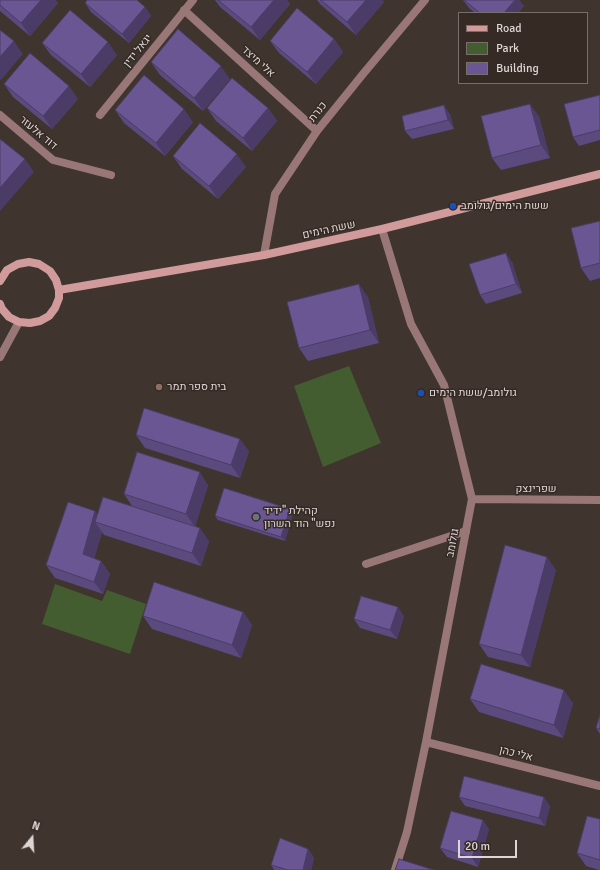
<!DOCTYPE html>
<meta charset="utf-8">
<style>
body{margin:0}
#map{position:relative;width:600px;height:870px;overflow:hidden;background:#3f342e;font-family:Signika,sans-serif}
canvas{display:block}
.legend{position:absolute;left:458px;top:12px;width:130px;height:72px;box-sizing:border-box;background:#352a24;border:1px solid #796f6a;margin:0;padding:5px 7px;list-style:none;font-size:12px;color:#ded6d3}
.legend li{display:flex;align-items:center;gap:8px;height:20px}
.legend b{width:20px;border:1px solid #796f6a}
.north{position:absolute;left:12px;top:818px;width:40px;height:40px;-webkit-text-stroke:3px #352a24;paint-order:stroke;rotate:18deg;font-size:11px;font-weight:700;line-height:16px;text-align:center;color:#ded6d3}
.north::after{content:'';display:block;margin:auto;width:14px;height:18px;background:#ded6d3;clip-path:polygon(50% 0,100% 100%,50% 72%,0 100%)}
.scale{position:absolute;left:458px;top:840px;width:59px;height:18px;box-sizing:border-box;border:2px solid #ded6d3;border-top:0;padding-left:5px;font-size:12px;line-height:14px;white-space:nowrap;color:#ded6d3;-webkit-text-stroke:3px #352a24;paint-order:stroke}
</style>
<div id="map">
<canvas width="600" height="870"></canvas>
<ul class="legend">
<li><b style="height:5px;background:#d19a9b"></b>Road</li>
<li><b style="height:11px;background:#435d31"></b>Park</li>
<li><b style="height:11px;background:#6a5692"></b>Building</li>
</ul>
<div class="north">N</div>
<div class="scale">20 m</div>
</div>
<script>
const context = document.querySelector('canvas').getContext('2d');
context.lineJoin = 'round';
function paint(path, color) {
  context.fillStyle = color;
  context.fill(path, 'evenodd');
}
function toPath(rows) {
  const path = new Path2D();
  for (const r of rows) {
    path.moveTo(r[0], r[1]);
    for (let i = 2; i < r.length; i += 2) path.lineTo(r[i], r[i + 1]);
  }
  return path;
}
function stroke(path, color, width, dash) {
  context.strokeStyle = color;
  context.lineWidth = width;
  context.lineCap = dash ? 'butt' : 'round';
  context.setLineDash(dash || []);
  context.stroke(path);
}
function write(font, color, halo, rows, align = 'center') {
  context.font = font + ' Signika,Heebo,sans-serif';
  context.lineWidth = 3;
  context.setLineDash([]);
  context.textBaseline = 'middle';
  context.strokeStyle = halo;
  context.fillStyle = color;
  for (const [text, x, y, turn = 0] of rows) {
    context.save();
    context.translate(x, y);
    context.rotate((+turn || 0) * Math.PI / 180);
    context.textAlign = isNaN(turn) ? turn : align;
    if (halo) context.strokeText(text, 0, 0);
    context.fillText(text, 0, 0);
    context.restore();
  }
}
paint(toPath([
 [349,366,381,443,323,467,294,386],
 [55,584,102,601,107,590,146,604,130,654,42,624]
]), '#435d31');
stroke(toPath([
 [366,564,466,531]
]), '#977', 8);
stroke(toPath([
 [184,10,317,131],
 [0,115,53,160,111,175],
 [100,115,193,0],
 [382,229,411,324,444,385,472,499,426,742,407,832,395,870],
 [264,255,275,194,317,131,363,74,425,0],
 [0,357,19,322],
 [472,499,600,500],
 [426,742,600,786]
]), '#977', 8);
stroke(toPath([
 [0,281,7,270,18,264,29,262,39,264,50,271,56,280,59,290,59,298,55,308,49,316,40,321,30,323,19,322,9,317,2,309,0,304],
 [59,290,264,255,382,229,600,174]
]), '#d19a9b', 8);
paint(toPath([
 [0,0,55,0,58,3,30,36,0,11],
 [215,0,287,0,290,4,260,40,220,7],
 [317,0,382,0,384,2,356,35,321,5],
 [463,0,519,0,524,6,518,13,475,13,469,8],
 [85,3,145,7,151,16,129,43,91,12],
 [334,39,343,52,316,84,279,53,270,41],
 [42,43,117,55,90,87,51,55],
 [151,62,230,79,203,111,160,75],
 [4,84,78,99,52,129,13,97],
 [600,95,600,140,579,146,573,137],
 [207,108,268,108,277,121,252,151,216,121],
 [115,110,193,122,165,156,124,123],
 [450,114,454,129,412,139,405,131],
 [539,116,550,158,501,170,492,158],
 [173,156,246,167,218,199,182,169],
 [600,221,600,278,590,281,581,268],
 [512,262,522,293,486,304,480,295],
 [368,297,379,343,308,361,299,348],
 [136,435,249,451,240,478,145,448],
 [208,485,195,527,209,541,201,566,104,535,102,532,94,559,101,561,110,574,103,594,55,578,46,565,98,514,132,506,124,494],
 [293,513,285,541,218,520,215,516],
 [556,570,530,667,488,657,479,644],
 [243,612,252,625,241,658,152,629,143,616],
 [404,616,397,639,360,628,354,619],
 [470,699,573,703,563,738,479,712],
 [600,715,600,734,596,728],
 [459,797,550,806,545,826,465,806],
 [600,819,600,870,599,870,586,866,577,853],
 [489,829,478,867,447,857,440,848],
 [308,849,314,858,311,870,274,870,271,865]
]), '#5b4a7e');
paint(toPath([
 [41,0,55,0,58,3,30,36,21,23],
 [274,0,287,0,290,4,260,40,251,27],
 [366,0,382,0,384,2,356,35,347,22],
 [515,0,519,0,524,6,518,13,504,13],
 [145,7,151,16,129,43,122,34],
 [334,39,343,52,316,84,307,72],
 [14,41,23,54,1,80,0,79,0,57],
 [108,42,117,55,90,87,81,74],
 [221,66,230,79,203,111,194,98],
 [69,86,78,99,52,129,43,116],
 [530,104,539,116,550,158,541,145],
 [444,105,450,114,454,129,448,120],
 [268,108,277,121,252,151,243,138],
 [184,109,193,122,165,156,156,143],
 [237,154,246,167,218,199,209,186],
 [25,159,34,172,0,211,0,188],
 [506,253,512,262,522,293,516,284],
 [359,284,368,297,379,343,370,330],
 [240,439,249,451,240,478,231,465],
 [200,472,208,485,195,527,186,514],
 [290,509,293,513,285,541,281,537],
 [95,511,104,523,95,522,102,532,92,567,83,554],
 [200,528,209,541,201,566,192,553],
 [547,557,556,570,530,667,521,655],
 [101,561,110,574,103,594,94,582],
 [398,607,404,616,397,639,390,630],
 [243,612,252,625,241,658,232,645],
 [564,690,573,703,563,738,554,725],
 [544,797,550,806,545,826,539,818],
 [483,820,489,829,478,867,472,858],
 [308,849,314,858,311,870,303,870]
]), '#4a3c66');
const building = toPath([
 [0,0,41,0,21,23,0,5,0,0],
 [87,0,137,0,145,7,122,34,85,3,87,0],
 [218,0,274,0,251,27,218,0],
 [321,0,366,0,347,22,321,0],
 [464,0,515,0,504,13,480,13,464,0],
 [297,8,334,39,307,72,270,41,297,8],
 [70,10,108,42,81,74,42,43,70,10],
 [178,29,221,66,194,98,151,62,178,29],
 [0,30,14,41,0,57,0,30],
 [30,53,69,86,43,116,4,84,30,53],
 [144,75,184,109,156,143,115,110,144,75],
 [232,78,268,108,243,138,207,108,232,78],
 [600,95,600,130,573,137,564,104,600,95],
 [530,104,541,145,492,158,481,116,530,104],
 [444,105,448,120,405,131,402,116,444,105],
 [200,123,237,154,209,186,173,156,200,123],
 [0,139,25,159,0,188,0,139],
 [600,221,600,263,581,268,571,228,600,221],
 [506,253,516,284,480,295,469,264,506,253],
 [359,284,370,330,299,348,287,302,359,284],
 [144,408,240,439,231,465,136,435,144,408],
 [137,452,200,472,186,514,124,494,137,452],
 [224,488,290,509,281,537,215,516,224,488],
 [103,497,200,528,192,553,95,522,103,497],
 [68,502,95,511,83,554,101,561,94,582,46,565,68,502],
 [505,545,547,557,521,655,479,644,505,545],
 [154,582,243,612,232,645,143,616,154,582],
 [361,596,398,607,390,630,354,619,361,596],
 [481,664,564,690,554,725,470,699,481,664],
 [600,715,600,729,596,728,600,715],
 [464,776,544,797,539,818,459,797,464,776],
 [451,811,483,820,472,858,440,848,451,811],
 [587,816,600,819,600,860,577,853,587,816],
 [280,838,308,849,303,870,288,870,271,865,280,838],
 [399,859,434,870,395,870,399,859]
]);
paint(building, '#6a5692');
stroke(building, '#4a3c66', 1);
for (const [x, y, r, color] of [
 [453,206,4,"#1a4fb4"],
 [159,387,4,"#8d6e63"],
 [421,393,4,"#1a4fb4"],
 [256,517,4,"#6b7280"]
]) {
  const dot = new Path2D();
  dot.arc(x, y, r, 0, 2 * Math.PI);
  context.fillStyle = color;
  context.fill(dot);
  stroke(dot, '#352a24', 1.5);
}
write('11px', '#ded6d3', '#352a24', [
 ["יגאל ידין",138,51,-51],
 ["אלי מיצד",258,62,42],
 ["כנרת",318,112,-52],
 ["דוד אלעזר",38,133,40],
 ["ששת הימים",329,230,-12],
 ["שפרינצק",536,489],
 ["גולומב",453,543,-79],
 ["אלי כהן",516,754,14]
]);
write('11px', '#ded6d3', '#352a24', [
 ["ששת הימים/גולומב",461,206],
 ["בית ספר תמר",167,387],
 ["גולומב/ששת הימים",429,393],
 ["קהילת \"ידיד",264,511],
 ["נפש\" הוד השרון",264,524]
], 'left');
</script>
